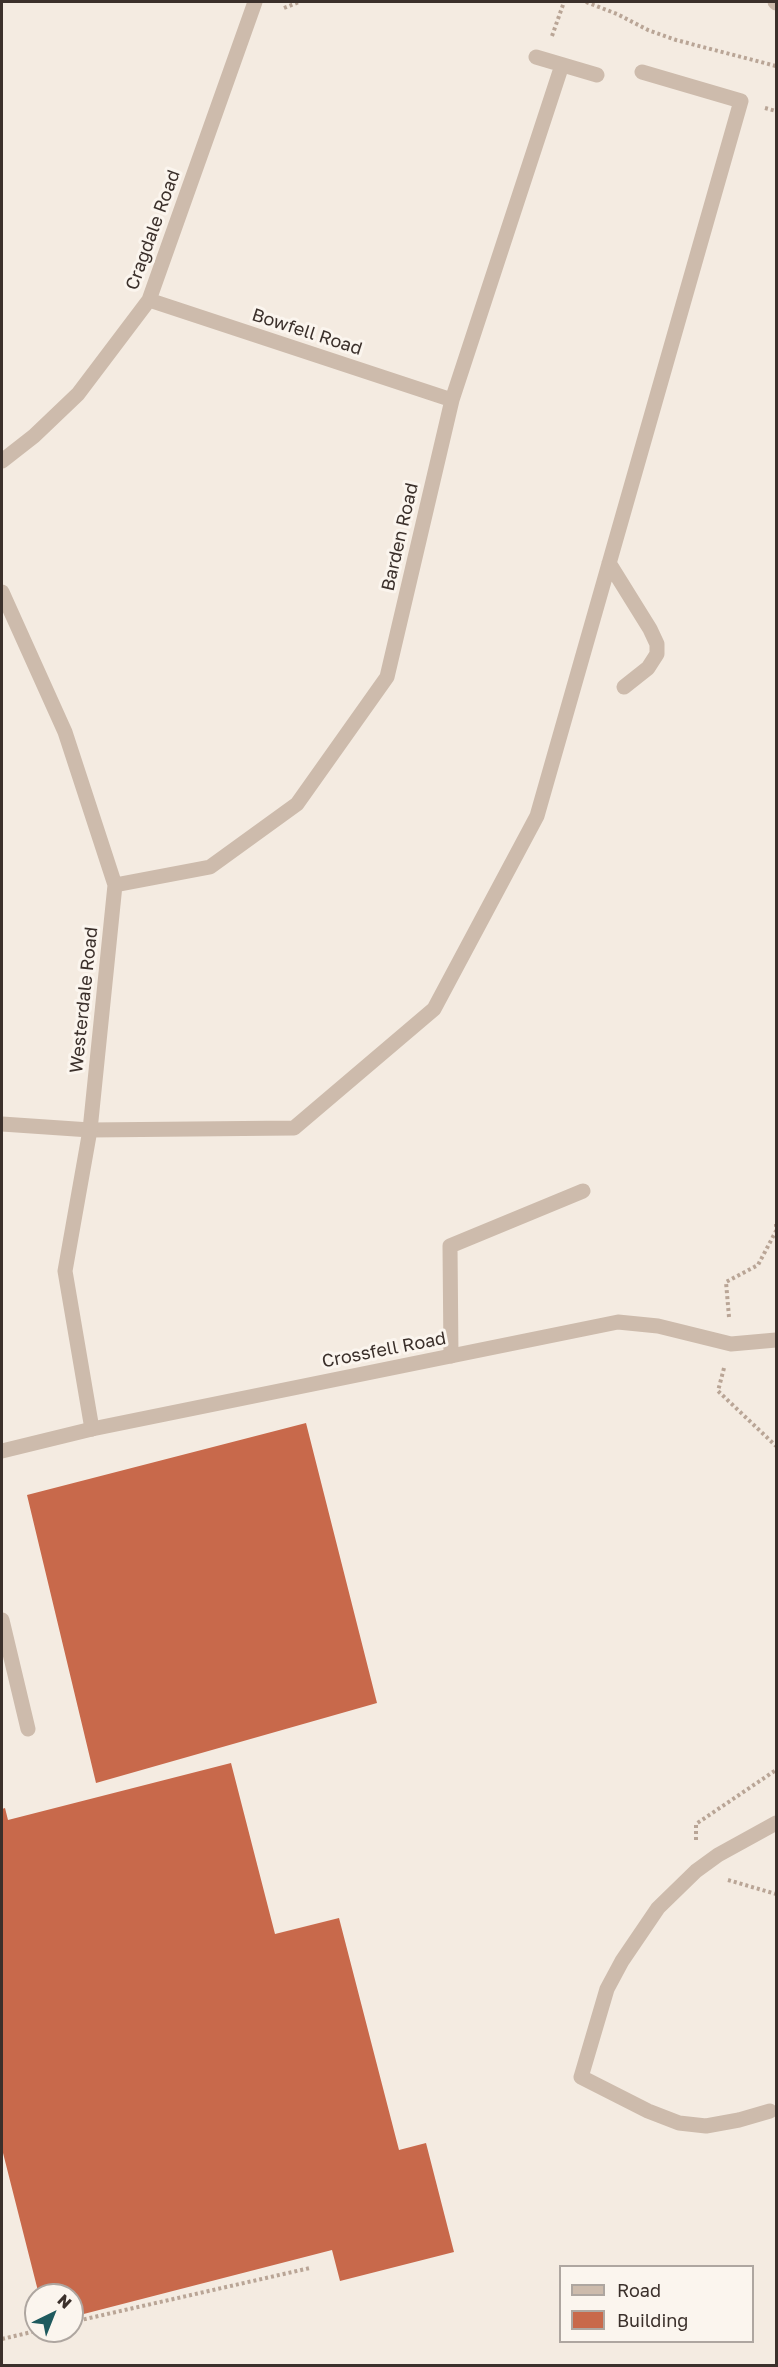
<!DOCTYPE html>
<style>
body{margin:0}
#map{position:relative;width:778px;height:2367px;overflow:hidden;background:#f4ebe1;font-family:"Golos Text",sans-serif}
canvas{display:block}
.frame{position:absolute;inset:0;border:3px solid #3b302b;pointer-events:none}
.legend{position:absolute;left:559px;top:2265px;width:195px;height:78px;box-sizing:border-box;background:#fbf5ee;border:2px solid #aea6a0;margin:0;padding:8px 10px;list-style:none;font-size:18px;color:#3b302b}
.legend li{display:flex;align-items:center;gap:12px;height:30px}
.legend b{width:30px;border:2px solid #aea6a0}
.north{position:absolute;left:24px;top:2283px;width:60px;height:60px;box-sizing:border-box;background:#fbf5ee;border:2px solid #aea6a0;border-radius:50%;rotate:43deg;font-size:16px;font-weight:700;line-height:24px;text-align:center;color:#3b302b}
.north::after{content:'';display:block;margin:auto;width:21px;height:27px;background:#1f5a5e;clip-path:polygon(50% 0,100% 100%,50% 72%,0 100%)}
</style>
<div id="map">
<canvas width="778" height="2367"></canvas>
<div class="frame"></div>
<ul class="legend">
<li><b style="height:8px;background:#cdbbac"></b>Road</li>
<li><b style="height:16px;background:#c8694b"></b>Building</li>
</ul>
<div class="north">N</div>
</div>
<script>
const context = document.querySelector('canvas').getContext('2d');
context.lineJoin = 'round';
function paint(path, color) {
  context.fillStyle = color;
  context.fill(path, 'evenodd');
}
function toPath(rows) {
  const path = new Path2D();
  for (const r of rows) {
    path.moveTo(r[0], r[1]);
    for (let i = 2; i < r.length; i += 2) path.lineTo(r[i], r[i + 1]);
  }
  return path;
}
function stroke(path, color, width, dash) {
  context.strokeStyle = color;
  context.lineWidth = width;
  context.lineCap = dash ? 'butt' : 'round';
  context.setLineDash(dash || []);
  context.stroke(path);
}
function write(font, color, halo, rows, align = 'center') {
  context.font = font + ' "Golos Text",sans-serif';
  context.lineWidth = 6;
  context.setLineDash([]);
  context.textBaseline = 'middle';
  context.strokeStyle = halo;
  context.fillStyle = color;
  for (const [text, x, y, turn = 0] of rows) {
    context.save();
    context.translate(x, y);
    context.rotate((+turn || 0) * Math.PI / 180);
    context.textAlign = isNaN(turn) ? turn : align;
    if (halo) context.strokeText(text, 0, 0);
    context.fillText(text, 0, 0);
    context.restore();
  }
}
paint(toPath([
 [306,1423,377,1703,96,1783,27,1495],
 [231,1763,275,1934,339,1918,399,2150,426,2143,454,2252,340,2281,332,2250,72,2317,72,2295,39,2295,2,2149,2,1809,5,1808,8,1820]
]), '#c8694b');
stroke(toPath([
 [586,2,617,14,648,30,676,40,776,66],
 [284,8,299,2],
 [552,36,564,2],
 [765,108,776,111],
 [729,1317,726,1282,758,1265,776,1231,776,1224],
 [724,1368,718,1391,776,1446],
 [696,1840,696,1824,776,1770],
 [728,1880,776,1894],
 [72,2322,310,2268],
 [2,2339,36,2331]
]), '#b9a596', 4, [3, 3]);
stroke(toPath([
 [775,2,776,3],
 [609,563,650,629,657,644,657,654,648,668,624,687],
 [90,1130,294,1128,434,1009,537,816,741,101,642,72],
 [451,1356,450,1246,583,1191],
 [2,1620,28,1729],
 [770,2111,739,2120,706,2126,679,2123,648,2111,581,2077,607,1989,622,1961,658,1908,696,1871,718,1855,776,1823]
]), '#cdbbac', 15);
stroke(toPath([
 [536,57,597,75],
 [149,300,452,400],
 [2,461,34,436,78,394,149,300,255,2],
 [2,592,65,732,115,885,90,1130,65,1271,92,1429],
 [115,885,210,867,297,804,387,677,452,400,562,65],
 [2,1124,90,1130]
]), '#cdbbac', 15);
stroke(toPath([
 [2,1451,92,1429,618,1322,658,1326,731,1344,776,1340]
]), '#cdbbac', 15);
write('18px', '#3b302b', '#fbf5ee', [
 ["Cragdale Road",153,230,-70],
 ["Bowfell Road",307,332,18],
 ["Barden Road",400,537,-77],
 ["Westerdale Road",84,1000,-84],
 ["Crossfell Road",384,1350,-11]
]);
</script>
